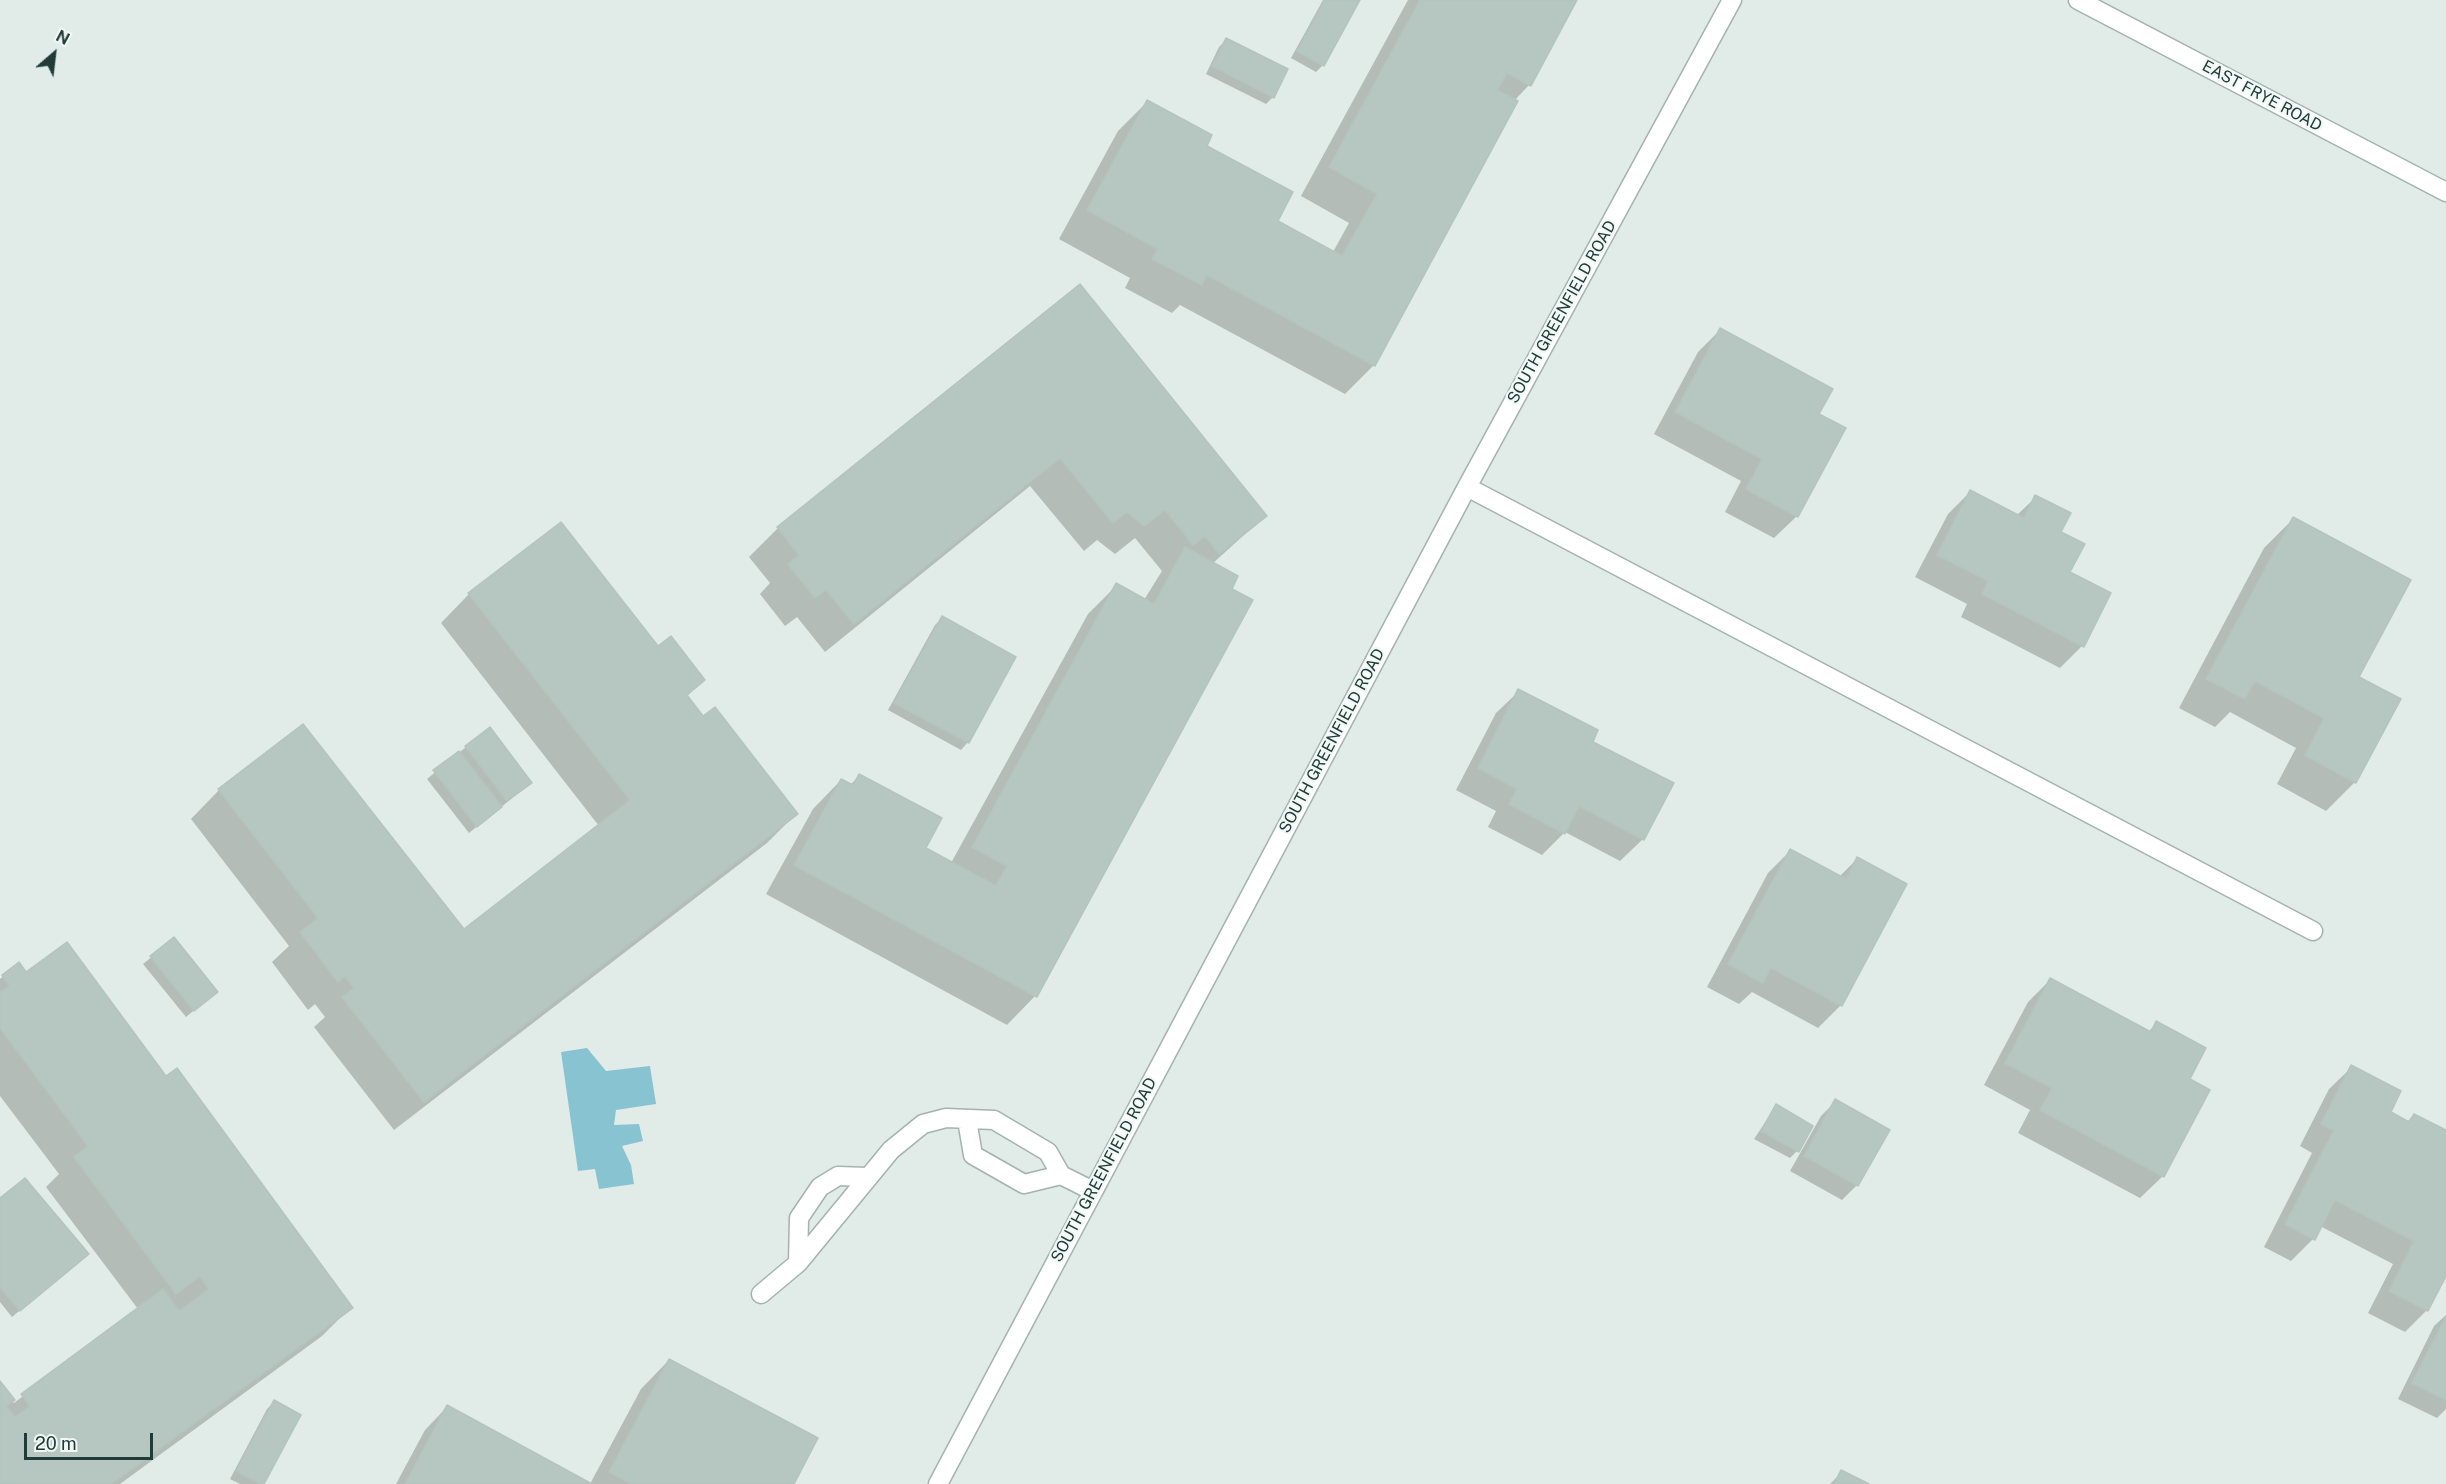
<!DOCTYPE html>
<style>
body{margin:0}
#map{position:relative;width:2446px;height:1484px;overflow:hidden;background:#e1ebe7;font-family:"Public Sans",sans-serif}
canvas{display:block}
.north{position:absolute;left:24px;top:24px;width:60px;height:60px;-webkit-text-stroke:4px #f1f8f5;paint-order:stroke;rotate:28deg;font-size:16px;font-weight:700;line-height:24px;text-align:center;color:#213c36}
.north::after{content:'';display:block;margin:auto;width:21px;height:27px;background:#213c36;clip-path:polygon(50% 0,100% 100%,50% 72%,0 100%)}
.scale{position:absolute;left:24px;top:1433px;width:129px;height:27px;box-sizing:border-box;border:3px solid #213c36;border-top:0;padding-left:8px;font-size:18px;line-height:21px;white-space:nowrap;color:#213c36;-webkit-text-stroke:4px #f1f8f5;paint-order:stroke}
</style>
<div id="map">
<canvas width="2446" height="1484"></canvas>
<div class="north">N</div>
<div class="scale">20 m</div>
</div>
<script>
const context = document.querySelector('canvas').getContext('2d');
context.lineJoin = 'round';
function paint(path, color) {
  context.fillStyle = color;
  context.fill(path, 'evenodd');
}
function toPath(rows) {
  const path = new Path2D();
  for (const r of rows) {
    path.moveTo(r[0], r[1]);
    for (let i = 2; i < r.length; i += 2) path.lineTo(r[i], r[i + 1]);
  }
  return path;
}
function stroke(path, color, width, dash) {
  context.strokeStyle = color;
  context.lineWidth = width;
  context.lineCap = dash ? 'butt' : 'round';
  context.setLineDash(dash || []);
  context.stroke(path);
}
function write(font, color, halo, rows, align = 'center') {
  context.font = font + ' "Public Sans",sans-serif';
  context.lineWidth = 4.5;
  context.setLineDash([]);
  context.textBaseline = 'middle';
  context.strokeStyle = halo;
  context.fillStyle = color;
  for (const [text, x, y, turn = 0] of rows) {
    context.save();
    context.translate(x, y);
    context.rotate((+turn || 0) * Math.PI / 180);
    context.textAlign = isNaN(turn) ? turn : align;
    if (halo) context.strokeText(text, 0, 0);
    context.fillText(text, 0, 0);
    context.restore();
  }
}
paint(toPath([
 [587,1048,606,1071,650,1066,656,1104,616,1110,614,1125,639,1124,643,1141,622,1146,631,1165,634,1184,599,1189,595,1169,578,1171,561,1052]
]), '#88c3d1');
paint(toPath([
 [1323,0,1359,0,1323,65,1316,72,1291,58],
 [1408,0,1576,0,1529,85,1514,101,1374,365,1345,394,1180,305,1172,313,1125,288,1130,278,1059,239,1118,131,1147,102,1205,146,1276,221,1333,252,1349,223,1301,196],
 [1226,40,1273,97,1266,104,1206,74,1219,47],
 [1079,286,1265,516,1212,564,1035,996,1007,1025,766,894,813,809,841,780,850,785,860,775,924,849,951,863,1088,614,1117,585,1144,600,1162,571,1135,538,1115,554,1097,540,1084,551,1030,486,825,652,797,617,785,626,760,594,770,583,749,557,778,528],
 [1720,330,1817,415,1797,516,1774,538,1725,512,1741,481,1654,434,1698,352],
 [1970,492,2016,516,2036,497,2060,532,2082,646,2060,668,1961,617,1967,604,1915,577,1948,514],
 [2293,519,2357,678,2355,782,2326,811,2277,784,2296,748,2230,712,2215,727,2179,708,2264,548],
 [469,594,658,649,703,680,686,697,703,718,796,814,767,843,394,1130,314,1027,325,1017,315,1004,308,1010,272,962,289,946,191,819,219,790,463,932,599,826,441,623],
 [942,618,1014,658,968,742,961,750,888,710,935,625],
 [1519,691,1591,742,1643,839,1620,861,1565,832,1542,855,1488,827,1496,811,1456,790,1496,713],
 [466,747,531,783,469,833,427,779],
 [1790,851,1839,877,1857,859,1841,1005,1818,1028,1752,992,1739,1004,1707,987,1768,873],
 [174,939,216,992,186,1017,143,964],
 [18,964,25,974,166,1078,351,1307,322,1336,120,1484,0,1484,0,1383,14,1403,138,1309,46,1187,59,1174,0,1096,0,979],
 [2050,980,2148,1032,2157,1023,2188,1080,2163,1176,2140,1198,2018,1133,2030,1110,1984,1085,2028,1002],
 [2352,1067,2389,1113,2407,1122,2414,1115,2446,1132,2446,1273,2427,1310,2405,1332,2368,1313,2393,1264,2320,1226,2313,1239,2291,1261,2264,1247,2312,1153,2300,1146,2329,1089],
 [1836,1101,1857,1185,1842,1200,1790,1171,1821,1116],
 [1776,1106,1797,1151,1790,1158,1754,1139],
 [0,1200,79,1261,12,1317,0,1302],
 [2446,1315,2446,1409,2437,1418,2398,1399,2434,1326],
 [669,1360,792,1484,590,1484,641,1389],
 [274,1402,263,1484,240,1484,230,1479,267,1409],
 [447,1407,589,1484,396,1484,425,1430],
 [1842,1472,1865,1484,1830,1484]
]), '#0003');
const building = toPath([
 [1325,0,1360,0,1324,66,1297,51,1325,0],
 [1420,0,1577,0,1531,86,1507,73,1497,90,1518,101,1375,366,1207,275,1202,285,1152,259,1158,249,1087,210,1147,100,1212,135,1207,146,1293,192,1278,221,1342,256,1377,194,1329,167,1420,0],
 [1226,38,1288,69,1274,98,1212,66,1226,38],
 [1080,284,1267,516,1219,554,1205,536,1193,545,1165,510,1144,526,1127,512,1113,523,1060,458,854,624,826,590,815,598,788,564,799,555,777,527,1080,284],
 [1720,328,1833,389,1819,414,1846,428,1798,517,1746,489,1762,459,1675,412,1720,328],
 [1970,490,2024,518,2035,495,2071,513,2061,532,2085,544,2070,572,2111,593,2084,647,1982,594,1988,581,1937,555,1970,490],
 [2293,517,2411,580,2359,677,2401,699,2356,783,2305,755,2324,718,2255,681,2245,699,2206,679,2293,517],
 [561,522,658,646,671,636,705,680,687,695,703,716,715,707,798,814,424,1102,342,997,354,988,345,976,338,982,300,932,318,918,218,789,303,724,464,929,630,800,468,593,561,522],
 [1185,547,1238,576,1232,589,1253,600,1037,997,794,865,841,779,853,785,859,774,942,818,926,848,996,886,1007,866,972,847,1116,583,1154,604,1185,547],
 [942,616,1016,657,969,743,894,703,942,616],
 [1518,689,1598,730,1593,742,1674,783,1644,840,1579,806,1565,834,1509,804,1517,789,1478,768,1518,689],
 [490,727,532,783,507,801,465,746,490,727],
 [459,751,502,807,477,827,433,770,459,751],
 [1790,849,1846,879,1857,857,1907,884,1842,1006,1771,968,1763,983,1728,964,1790,849],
 [174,937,218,992,194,1011,150,956,174,937],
 [67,942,166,1076,177,1068,353,1308,111,1484,0,1484,0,1381,15,1400,6,1406,15,1417,30,1406,21,1394,163,1289,179,1311,209,1289,200,1276,176,1294,74,1157,88,1146,0,1028,0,992,9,986,2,975,19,962,26,972,67,942],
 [2050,978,2151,1032,2156,1021,2206,1048,2190,1079,2210,1090,2164,1177,2040,1110,2052,1088,2005,1063,2050,978],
 [2351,1065,2401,1091,2391,1112,2409,1122,2414,1114,2446,1130,2446,1276,2428,1311,2389,1291,2414,1241,2335,1200,2315,1240,2285,1224,2334,1130,2321,1124,2351,1065],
 [1835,1099,1890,1130,1858,1186,1804,1156,1835,1099],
 [1776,1104,1813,1126,1799,1152,1761,1131,1776,1104],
 [25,1178,89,1254,20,1311,0,1287,0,1198,25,1178],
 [2446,1316,2446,1400,2412,1383,2446,1316],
 [669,1359,818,1438,794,1484,632,1484,609,1472,669,1359],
 [274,1400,301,1415,264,1484,260,1484,236,1471,274,1400],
 [447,1405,592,1484,405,1484,447,1405],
 [1841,1470,1869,1484,1834,1484,1841,1470]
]);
paint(building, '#b6c6c0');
stroke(building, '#b3c5be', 1.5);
const minor = toPath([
 [2078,0,2446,192],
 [1467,487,2313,931],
 [967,1120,973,1155,1024,1184,1061,1175],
 [798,1263,799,1218,820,1187,838,1176,867,1177],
 [761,1294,798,1263,891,1150,923,1124,946,1118,994,1120,1048,1152,1061,1175,1093,1191],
 [938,1484,1467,487,1732,0]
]);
stroke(minor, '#a4b3ae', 21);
stroke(minor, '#fff', 18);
write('16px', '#213c36', '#f1f8f5', [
 ["EAST FRYE ROAD",2262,96,28],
 ["SOUTH GREENFIELD ROAD",1562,312,-61],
 ["SOUTH GREENFIELD ROAD",1332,741,-62],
 ["SOUTH GREENFIELD ROAD",1104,1170,-62]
]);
</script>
